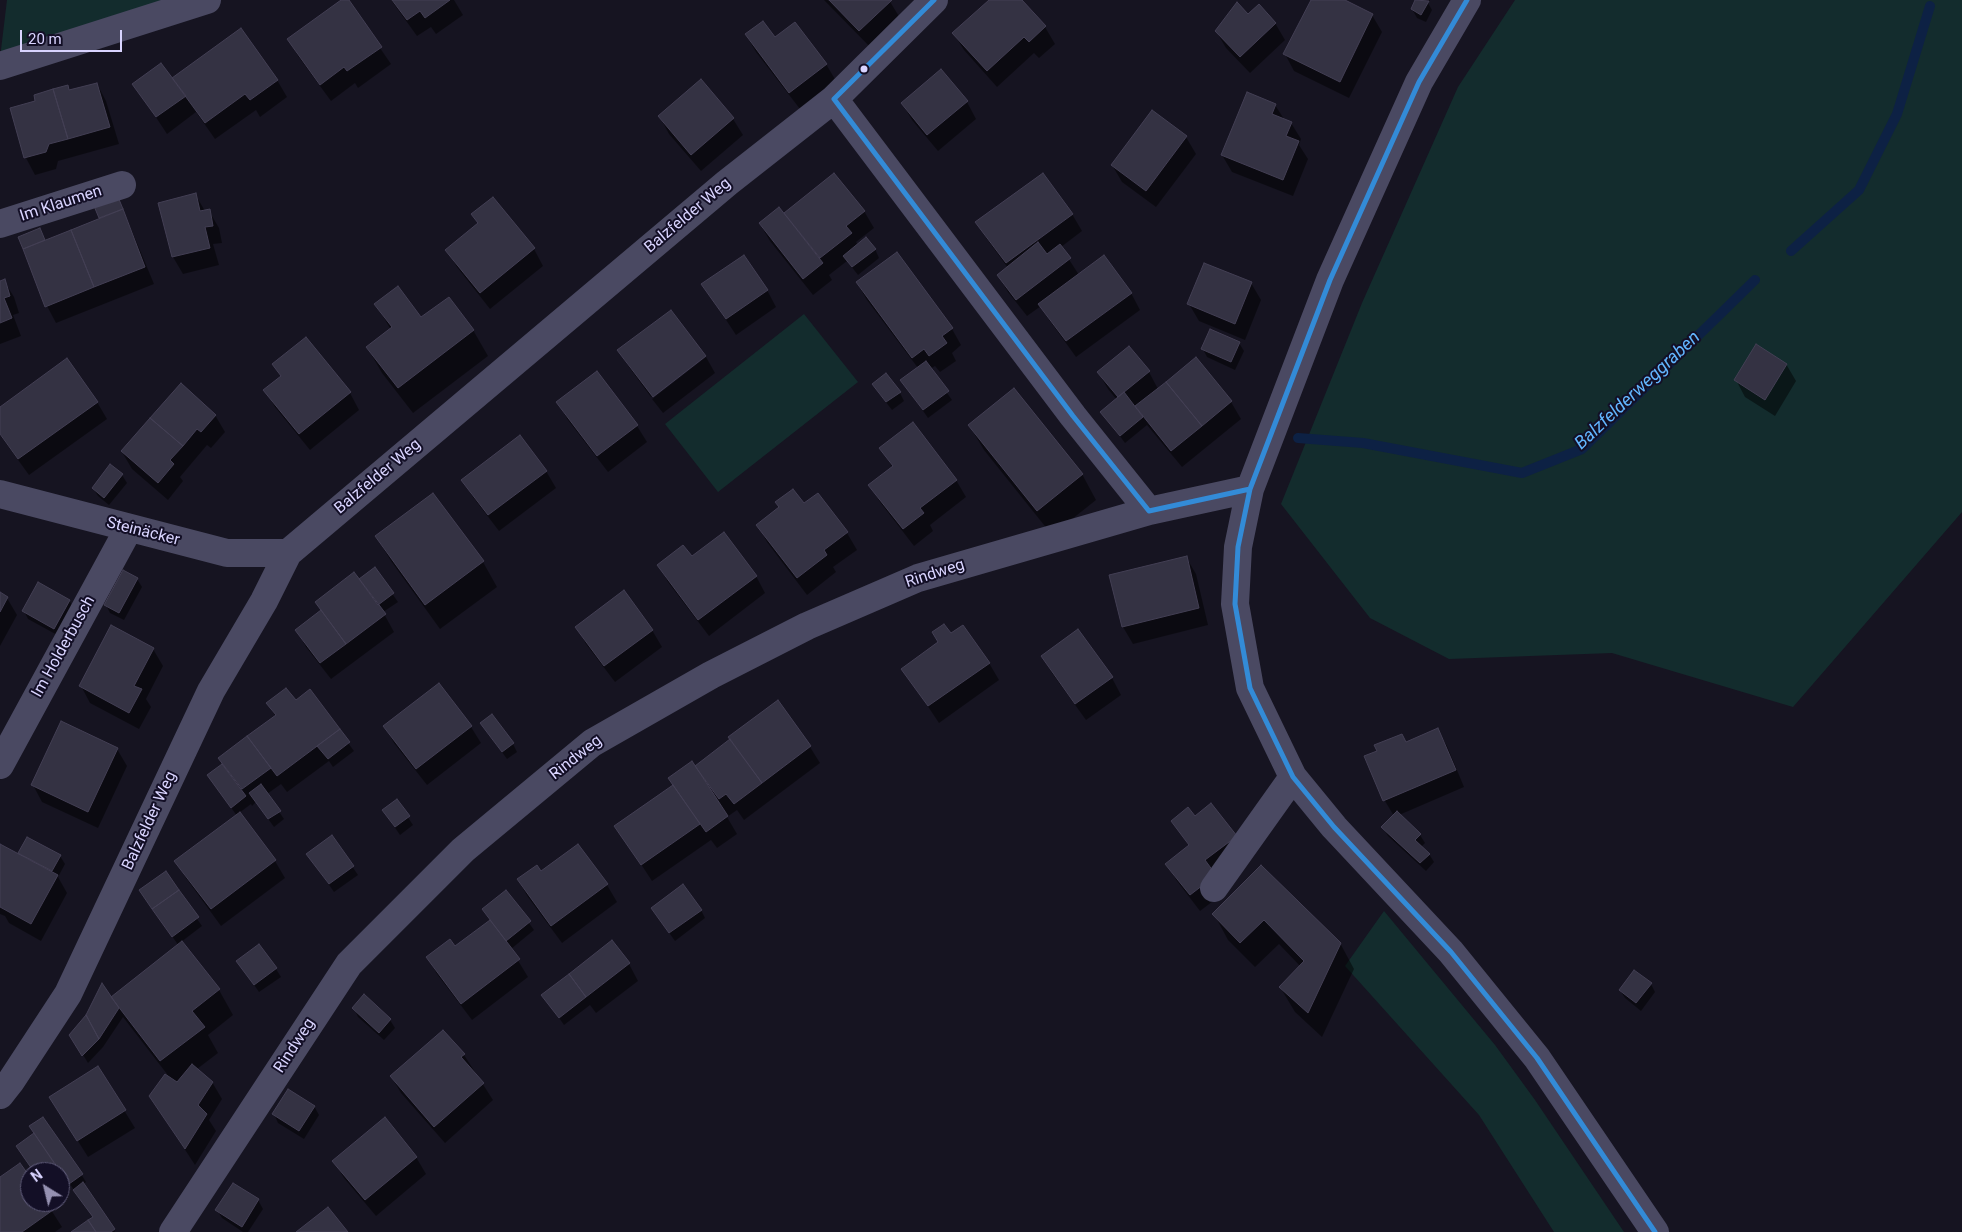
<!DOCTYPE html>
<meta charset="utf-8">
<style>
body{margin:0}
#map{position:relative;width:1962px;height:1232px;overflow:hidden;background:#161421;font-family:Roboto,sans-serif}
canvas{display:block}
.north{position:absolute;left:20px;top:1162px;width:50px;height:50px;box-sizing:border-box;background:#130f26;border:1px solid #625e7d;border-radius:50%;rotate:324deg;font-size:14px;font-weight:700;line-height:20px;text-align:center;color:#d9d4ff}
.north::after{content:'';display:block;margin:auto;width:18px;height:22px;background:#9591b1;clip-path:polygon(50% 0,100% 100%,50% 72%,0 100%)}
.scale{position:absolute;left:20px;top:30px;width:102px;height:22px;box-sizing:border-box;border:2px solid #d9d4ff;border-top:0;padding-left:6px;font-size:15px;line-height:18px;white-space:nowrap;color:#d9d4ff;-webkit-text-stroke:4px #130f26;paint-order:stroke}
</style>
<div id="map">
<canvas width="1962" height="1232"></canvas>
<div class="north">N</div>
<div class="scale">20 m</div>
</div>
<script>
const context = document.querySelector('canvas').getContext('2d');
context.lineJoin = 'round';
function paint(path, color) {
  context.fillStyle = color;
  context.fill(path, 'evenodd');
}
function toPath(rows) {
  const path = new Path2D();
  for (const r of rows) {
    path.moveTo(r[0], r[1]);
    for (let i = 2; i < r.length; i += 2) path.lineTo(r[i], r[i + 1]);
  }
  return path;
}
function stroke(path, color, width, dash) {
  context.strokeStyle = color;
  context.lineWidth = width;
  context.lineCap = dash ? 'butt' : 'round';
  context.setLineDash(dash || []);
  context.stroke(path);
}
function write(font, color, halo, rows, align = 'center') {
  context.font = font + ' Roboto,sans-serif';
  context.lineWidth = 4;
  context.setLineDash([]);
  context.textBaseline = 'middle';
  context.strokeStyle = halo;
  context.fillStyle = color;
  for (const [text, x, y, turn = 0] of rows) {
    context.save();
    context.translate(x, y);
    context.rotate((+turn || 0) * Math.PI / 180);
    context.textAlign = isNaN(turn) ? turn : align;
    if (halo) context.strokeText(text, 0, 0);
    context.fillText(text, 0, 0);
    context.restore();
  }
}
paint(toPath([
 [7,0,181,0,0,58],
 [1515,0,1962,0,1962,512,1793,707,1612,653,1449,659,1370,618,1281,504,1362,303,1458,87],
 [804,314,858,382,718,492,665,424],
 [1384,911,1495,1045,1535,1100,1624,1232,1554,1232,1479,1115,1345,966]
]), '#132c2d');
paint(toPath([
 [343,0,347,0,391,64,358,88,355,83,331,101,298,56,289,39],
 [391,0,454,0,463,15,436,34,431,27,417,36],
 [824,0,889,0,900,18,870,47],
 [991,0,1020,0,1045,27,1055,44,1039,58,1034,53,997,87,964,50,954,34],
 [1312,0,1342,0,1372,15,1382,32,1349,98,1294,71,1285,54],
 [1417,0,1430,0,1428,3,1432,10,1426,22,1417,18,1412,9],
 [1248,16,1275,23,1285,40,1250,73,1226,48,1216,31],
 [746,35,826,64,836,81,800,109,756,52],
 [172,79,277,80,287,97,260,117,256,110,215,139,196,112,167,134,134,84],
 [97,84,106,101,119,144,58,161,56,169,35,175,26,158,12,109,37,102,67,86,70,91],
 [967,102,976,119,938,151,912,120,902,103],
 [1275,105,1284,119,1291,123,1301,139,1299,145,1308,159,1293,196,1232,172,1222,155],
 [1152,112,1186,137,1196,154,1156,207,1122,182,1112,165],
 [660,117,733,119,743,135,701,171,669,134],
 [834,174,864,211,874,228,856,242,858,245,875,249,879,258,858,275,847,261,829,275,832,280,813,295,770,241,760,224,784,215],
 [195,194,205,211,209,211,219,228,222,243,213,244,219,265,183,274,173,257,159,204],
 [96,207,122,207,154,284,56,323,47,306,19,238,40,229,46,241,101,219],
 [1072,214,1082,231,1061,247,1079,275,1131,293,1140,310,1076,357,1050,321,1041,306,1027,316,1008,292,998,275,1008,268,987,239,977,223],
 [473,215,534,249,543,266,490,309,457,267,447,250,479,224],
 [4,281,14,297,19,313,13,315,21,336,0,344,0,282],
 [857,283,952,329,961,345,952,353,956,361,940,372,935,366,930,369,952,400,928,418,902,381,918,368,867,300],
 [1251,283,1261,300,1245,340,1199,321,1189,304],
 [703,285,767,290,776,307,736,335],
 [376,304,421,319,473,330,488,356,413,413,382,373,367,347,391,330],
 [1239,343,1244,351,1235,370,1207,357,1203,349],
 [1129,347,1149,372,1158,389,1196,359,1231,402,1241,419,1182,467,1147,425,1125,443,1102,412,1117,400,1108,389,1098,372],
 [619,351,705,355,651,397,629,367],
 [706,357,715,373,663,413,652,399],
 [1786,364,1796,381,1775,416,1745,397,1736,380],
 [273,365,350,393,359,410,310,450,275,407,265,390,281,377],
 [878,392,900,393,904,401,892,410],
 [97,402,107,419,29,475,0,435,0,408],
 [558,403,637,426,647,442,608,472,568,420],
 [215,415,225,432,211,448,207,445,180,477,183,481,168,500,132,469,122,452],
 [969,425,1082,474,1096,500,1052,535,984,450],
 [881,448,956,480,966,497,930,525,933,531,914,546,880,502,870,485,893,468],
 [110,466,122,475,127,483,109,505,98,496,93,488],
 [546,471,556,488,499,531,473,497,463,480],
 [758,525,847,533,857,550,833,567,836,572,807,595,767,542],
 [376,536,483,562,497,587,440,629,391,561],
 [1186,557,1196,574,1208,625,1133,644,1123,627,1111,576],
 [691,558,756,576,765,593,709,636,668,582,659,565],
 [375,569,398,602,383,612,394,632,331,679,306,647,297,630,363,586],
 [137,579,142,587,124,620,110,613,106,605],
 [0,594,7,598,17,615,0,646],
 [69,600,74,609,59,636,28,619,24,611],
 [112,627,153,649,163,666,146,699,151,707,139,729,90,703,81,686],
 [577,627,652,630,662,647,615,682,586,644],
 [1078,631,1112,678,1121,695,1086,720,1052,673,1042,656],
 [950,635,989,663,999,680,939,723,903,669],
 [310,691,354,751,333,767,329,761,287,792,281,784,267,794,284,819,274,827,256,802,252,806,251,804,239,813,275,861,285,878,221,926,186,878,176,861,237,816,209,776,223,765,220,759,276,717,268,704,296,702],
 [778,702,810,747,820,763,744,820,737,810,727,817,737,834,717,848,711,840,652,881,616,826,674,786,694,767],
 [481,723,513,744,517,752,507,759],
 [385,727,471,727,481,743,427,785,394,743],
 [1437,729,1447,746,1464,787,1399,815,1420,835,1425,843,1421,847,1429,854,1434,862,1426,871,1388,836,1383,828,1394,816,1385,801,1366,757,1406,743],
 [117,749,127,766,98,828,42,802,33,785],
 [397,801,413,825,400,835,389,819],
 [1195,817,1236,836,1225,892,1200,911,1177,881,1167,864,1189,846,1173,821],
 [332,837,358,875,334,892,313,862],
 [0,845,22,857,20,853,60,856,65,864,58,877,67,893,41,941,9,923,5,916,0,914],
 [578,845,607,885,617,902,562,943,528,897,518,880,541,873],
 [1261,867,1340,943,1354,969,1322,1037,1295,1012,1280,987,1301,967,1279,944,1255,967,1228,940,1214,914],
 [165,873,202,926,181,942,219,990,233,1015,208,1035,218,1053,197,1069,212,1082,222,1099,209,1120,216,1131,195,1165,150,1096,167,1074,123,1017,103,1047,88,1063,71,1035,111,998,179,946,145,898],
 [506,891,534,930,511,949,528,977,472,1020,437,974,428,958,455,948,490,921,483,909],
 [701,910,705,918,675,941,657,916],
 [612,942,629,964,638,981,596,1013,590,1005,564,1025,543,995],
 [243,969,276,969,281,977,259,992],
 [1651,984,1655,992,1641,1011,1625,998,1620,990],
 [354,1008,390,1020,395,1028,384,1040,358,1017],
 [443,1031,464,1055,493,1100,445,1143,401,1093,391,1076],
 [98,1068,135,1128,88,1157,61,1114],
 [314,1106,319,1115,304,1139,278,1123,274,1114],
 [35,1134,81,1174,86,1182,83,1184,115,1232,74,1232,94,1218,62,1173,35,1172],
 [416,1157,426,1174,376,1216,344,1178,334,1161],
 [0,1178,30,1180,30,1202,46,1202,62,1227,55,1232,0,1232],
 [258,1200,263,1209,248,1232,243,1232,222,1218,217,1210]
]), '#0007');
stroke(toPath([
 [1791,251,1859,190,1897,114,1930,6],
 [1298,438,1363,443,1522,473,1582,449,1755,280]
]), '#0d2144', 10);
const building = toPath([
 [341,0,349,0,382,47,347,71,344,67,320,85,287,39,341,0],
 [392,0,450,0,425,18,420,11,407,20,392,0],
 [829,0,892,0,859,31,829,0],
 [989,0,1022,0,1046,26,1029,42,1024,37,987,71,952,33,989,0],
 [1311,0,1345,0,1373,14,1340,82,1283,54,1311,0],
 [1415,0,1429,1,1421,15,1411,9,1415,0],
 [1237,2,1248,14,1259,4,1276,23,1240,57,1215,31,1237,2],
 [763,21,775,37,795,22,827,64,789,93,745,34,763,21],
 [241,28,278,80,250,100,245,94,205,123,172,78,241,28],
 [161,63,186,96,156,117,132,84,161,63],
 [941,69,968,101,927,135,901,103,941,69],
 [701,79,734,118,691,155,658,116,701,79],
 [97,83,110,127,68,139,53,89,68,85,69,90,97,83],
 [53,89,68,139,49,144,46,152,24,158,10,108,35,101,34,95,53,89],
 [1247,92,1276,104,1272,114,1292,122,1286,136,1299,141,1283,180,1221,155,1247,92],
 [1152,110,1187,136,1146,191,1111,165,1152,110],
 [834,173,865,211,846,226,852,233,820,258,784,213,834,173],
 [1043,173,1073,214,1006,263,975,222,1043,173],
 [196,193,200,211,210,209,213,226,205,227,210,248,172,257,158,203,196,193],
 [118,197,123,209,99,218,94,206,118,197],
 [493,197,535,248,480,293,445,250,478,223,471,214,493,197],
 [779,207,823,263,803,279,759,223,779,207],
 [123,209,145,267,94,287,71,230,123,209],
 [40,228,45,240,23,249,18,237,40,228],
 [71,230,94,287,45,307,23,249,71,230],
 [866,237,876,249,852,267,843,256,866,237],
 [1038,242,1047,254,1060,244,1071,258,1016,300,997,275,1038,242],
 [897,252,953,328,942,336,947,343,929,356,924,349,912,358,856,282,897,252],
 [744,255,768,290,726,319,701,284,744,255],
 [1104,255,1132,293,1066,341,1038,304,1104,255],
 [1204,263,1252,282,1235,324,1187,304,1204,263],
 [5,279,10,296,4,298,12,318,0,323,0,281,5,279],
 [398,286,421,317,449,297,474,330,398,388,366,347,392,327,374,304,398,286],
 [671,310,706,356,653,397,617,350,671,310],
 [1210,329,1240,342,1231,362,1201,349,1210,329],
 [306,337,351,392,299,434,263,390,281,376,272,364,306,337],
 [1756,344,1787,364,1765,400,1734,380,1756,344],
 [1129,346,1150,371,1118,397,1097,372,1129,346],
 [1196,357,1232,401,1202,426,1166,382,1196,357],
 [67,358,98,402,18,459,0,434,0,407,67,358],
 [926,361,949,391,923,410,900,380,926,361],
 [597,371,638,425,597,456,556,402,597,371],
 [886,373,901,392,886,402,872,384,886,373],
 [1166,382,1202,426,1171,451,1135,406,1166,382],
 [181,383,216,415,201,432,197,429,183,446,150,418,181,383],
 [1014,388,1083,474,1037,511,968,425,1014,388],
 [1124,392,1143,417,1120,436,1100,412,1124,392],
 [150,418,183,446,170,460,174,464,158,483,121,451,150,418],
 [913,422,957,480,920,508,924,513,903,529,868,485,893,466,879,448,913,422],
 [520,435,547,471,488,515,461,480,520,435],
 [110,464,123,474,104,498,92,488,110,464],
 [793,489,804,503,818,493,848,532,824,550,827,555,797,578,756,525,779,507,775,502,793,489],
 [433,493,484,561,425,605,375,536,433,493],
 [724,532,757,576,698,620,657,565,683,545,692,556,724,532],
 [1187,556,1199,608,1122,627,1109,575,1187,556],
 [375,567,394,593,378,605,359,579,375,567],
 [123,570,138,578,119,613,104,605,123,570],
 [354,572,386,614,346,644,315,602,354,572],
 [38,582,70,600,54,629,22,611,38,582],
 [624,590,653,630,604,666,575,627,624,590],
 [0,592,8,597,0,612,0,592],
 [321,610,346,644,320,663,295,630,321,610],
 [944,624,951,633,963,625,990,663,928,706,901,669,938,642,932,632,944,624],
 [111,625,154,648,134,686,142,689,129,713,79,686,111,625],
 [1078,629,1113,677,1075,704,1041,656,1078,629],
 [439,683,472,726,416,769,383,726,439,683],
 [286,688,296,700,310,689,340,729,277,776,247,736,276,715,266,703,286,688],
 [778,700,811,746,762,783,728,737,778,700],
 [492,714,514,743,502,752,480,723,492,714],
 [61,721,118,748,88,812,31,785,61,721],
 [1438,728,1456,770,1383,801,1364,756,1377,751,1374,745,1402,734,1406,742,1438,728],
 [340,729,350,742,328,759,317,746,340,729],
 [247,736,271,768,242,789,218,758,247,736],
 [730,739,762,783,734,804,726,794,719,799,695,766,730,739],
 [692,761,728,816,706,832,668,778,692,761],
 [222,764,246,796,231,808,207,775,222,764],
 [261,784,281,811,268,819,249,793,261,784],
 [673,785,700,824,641,865,614,826,673,785],
 [397,799,410,816,395,827,382,810,397,799],
 [1211,803,1237,836,1205,860,1216,875,1190,895,1165,864,1189,845,1171,821,1188,807,1195,816,1211,803],
 [1397,811,1421,834,1415,840,1430,854,1420,863,1381,827,1397,811],
 [240,812,276,860,211,909,174,861,240,812],
 [332,835,354,866,329,884,306,854,332,835],
 [27,837,61,855,52,871,18,853,27,837],
 [0,844,58,875,31,924,0,907,0,844],
 [578,844,608,884,551,926,517,879,537,865,541,871,578,844],
 [1261,865,1341,943,1308,1013,1279,987,1304,961,1264,920,1240,943,1212,914,1261,865],
 [166,871,179,890,152,909,139,890,166,871],
 [683,884,702,910,669,933,651,908,683,884],
 [179,890,199,917,172,937,152,909,179,890],
 [506,890,531,921,506,941,482,909,506,890],
 [490,920,520,959,461,1004,426,957,450,939,455,946,490,920],
 [612,940,630,963,586,997,569,974,612,940],
 [182,941,220,989,192,1011,205,1027,160,1061,111,997,182,941],
 [259,944,277,968,254,985,236,961,259,944],
 [1634,970,1652,983,1636,1003,1619,990,1634,970],
 [569,974,586,997,559,1018,541,995,569,974],
 [102,983,119,1008,99,1039,86,1015,102,983],
 [364,994,391,1019,379,1033,352,1008,364,994],
 [86,1015,99,1039,82,1056,69,1035,86,1015],
 [443,1030,465,1054,461,1057,484,1083,434,1127,390,1076,443,1030],
 [192,1064,213,1082,198,1105,207,1114,185,1149,149,1096,165,1074,177,1082,192,1064],
 [98,1066,126,1110,77,1141,49,1097,98,1066],
 [288,1089,315,1106,299,1131,272,1114,288,1089],
 [43,1117,83,1174,69,1184,29,1126,43,1117],
 [385,1117,417,1157,365,1200,332,1161,385,1117],
 [34,1133,56,1166,47,1172,34,1172,16,1146,34,1133],
 [20,1163,30,1177,30,1202,47,1202,53,1210,22,1232,0,1232,0,1177,20,1163],
 [83,1182,115,1229,111,1232,96,1232,88,1220,93,1217,73,1190,83,1182],
 [233,1183,259,1199,242,1227,215,1210,233,1183],
 [328,1207,348,1232,296,1232,328,1207],
 [88,1220,96,1232,71,1232,88,1220]
]);
paint(building, '#343243');
stroke(building, '#433f54', 1);
stroke(toPath([
 [1467,0,1419,82,1330,280,1250,489,1238,547,1235,604,1250,688,1293,777,1334,827,1451,952,1537,1058,1655,1232],
 [0,66,207,0],
 [834,99,1073,416,1149,511],
 [0,224,122,185],
 [0,494,227,553,288,553],
 [0,765,129,528],
 [1214,888,1293,777],
 [0,1095,11,1081,68,994,211,691,264,601,288,553,727,183,834,99,934,0],
 [173,1232,349,964,463,850,592,743,711,675,807,626,918,578,1149,511,1250,489]
]), '#4a4962', 28);
stroke(toPath([
 [934,0,834,99,1073,416,1149,511,1250,489],
 [1467,0,1419,82,1330,280,1250,489,1238,547,1235,604,1250,688,1293,777,1334,827,1451,952,1537,1058,1655,1232]
]), '#338bd7', 5);
for (const [x, y, r, color] of [
 [864,69,4.5,"#d9d4ff"]
]) {
  const dot = new Path2D();
  dot.arc(x, y, r, 0, 2 * Math.PI);
  context.fillStyle = color;
  context.fill(dot);
  stroke(dot, '#130f26', 2);
}
write('16px', '#d9d4ff', '#130f26', [
 ["Im Klaumen",61,204,-18],
 ["Balzfelder Weg",688,216,-40],
 ["Balzfelder Weg",378,477,-40],
 ["Steinäcker",143,532,14],
 ["Rindweg",935,574,-18],
 ["Im Holderbusch",64,647,-61],
 ["Rindweg",576,758,-38],
 ["Balzfelder Weg",150,821,-65],
 ["Rindweg",295,1046,-57]
]);
write('italic 18px', '#62b6ff', '#130f26', [
 ["Balzfelderweggraben",1638,391,-43]
]);
</script>
